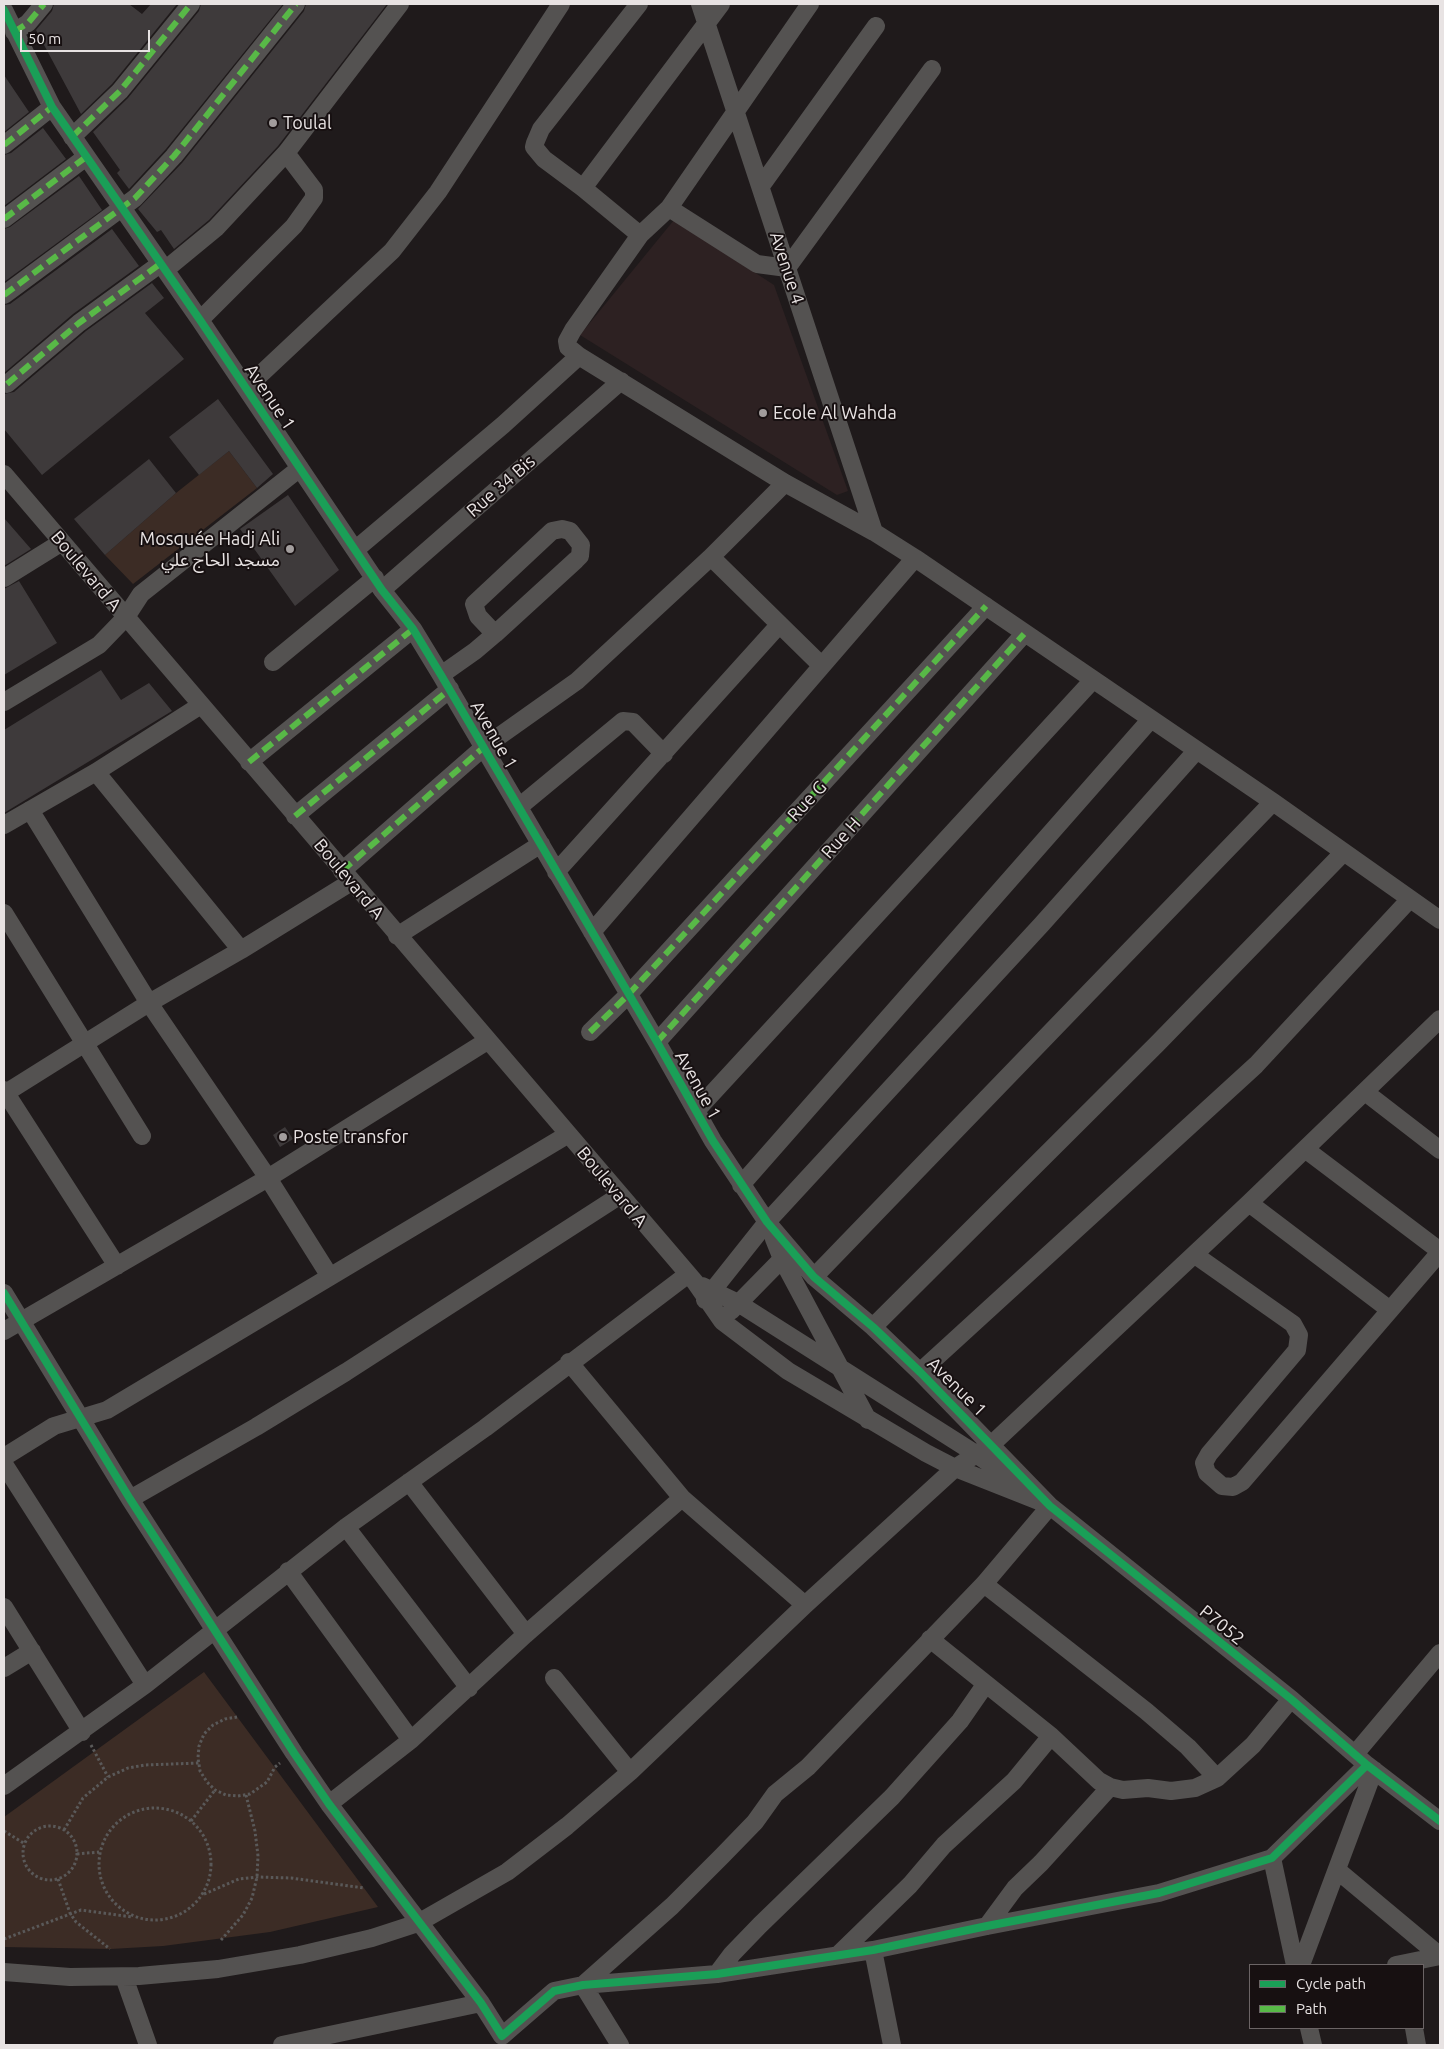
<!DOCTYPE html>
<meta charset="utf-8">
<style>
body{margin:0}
#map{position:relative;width:1444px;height:2049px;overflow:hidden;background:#1f1a1b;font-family:Ubuntu,sans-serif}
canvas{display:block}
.frame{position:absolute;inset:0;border:5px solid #e8e3e3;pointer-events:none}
.legend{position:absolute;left:1249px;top:1964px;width:175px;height:65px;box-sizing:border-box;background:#171011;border:1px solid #6b6465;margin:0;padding:6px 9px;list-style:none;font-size:15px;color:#e8e3e3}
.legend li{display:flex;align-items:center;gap:10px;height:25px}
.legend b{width:25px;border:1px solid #6b6465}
.scale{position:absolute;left:20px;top:30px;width:130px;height:22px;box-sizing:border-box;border:2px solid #e8e3e3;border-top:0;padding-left:6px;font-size:15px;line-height:18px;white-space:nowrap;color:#e8e3e3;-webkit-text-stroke:4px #171011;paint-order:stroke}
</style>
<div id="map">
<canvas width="1444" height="2049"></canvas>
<div class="frame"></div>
<ul class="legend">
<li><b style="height:6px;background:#1a9f57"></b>Cycle path</li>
<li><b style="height:6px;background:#58b947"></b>Path</li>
</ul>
<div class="scale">50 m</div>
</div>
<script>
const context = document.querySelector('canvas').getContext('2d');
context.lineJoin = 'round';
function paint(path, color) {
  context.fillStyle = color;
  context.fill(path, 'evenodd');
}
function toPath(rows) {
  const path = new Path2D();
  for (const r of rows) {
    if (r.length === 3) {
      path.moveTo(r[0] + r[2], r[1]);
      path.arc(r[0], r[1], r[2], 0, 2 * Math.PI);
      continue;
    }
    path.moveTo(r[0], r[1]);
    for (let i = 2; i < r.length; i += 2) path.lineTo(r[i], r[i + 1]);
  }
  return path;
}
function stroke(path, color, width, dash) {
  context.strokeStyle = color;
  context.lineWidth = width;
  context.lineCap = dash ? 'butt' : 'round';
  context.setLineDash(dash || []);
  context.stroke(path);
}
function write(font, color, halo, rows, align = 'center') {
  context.font = font + ' Ubuntu,"Noto Sans Arabic",sans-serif';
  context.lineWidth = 4;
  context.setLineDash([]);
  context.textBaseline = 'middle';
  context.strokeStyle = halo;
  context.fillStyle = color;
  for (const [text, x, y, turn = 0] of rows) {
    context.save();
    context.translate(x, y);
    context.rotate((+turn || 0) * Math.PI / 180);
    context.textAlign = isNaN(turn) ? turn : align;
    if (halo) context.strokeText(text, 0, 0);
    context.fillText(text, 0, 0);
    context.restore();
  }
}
paint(toPath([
 [674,220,774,285,848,491,837,495,580,335]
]), '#2d2122');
paint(toPath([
 [229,451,257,488,133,584,105,555,176,493],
 [204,1672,378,1907,270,1932,163,1946,110,1949,4,1947,4,1817]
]), '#3c2c25');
paint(toPath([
 [54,4,129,4,142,14,151,4,177,4,112,84,81,114,36,30,52,11],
 [201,4,283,4,166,149,129,189,117,173,120,170,93,132,128,98,199,11],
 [306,4,387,4,278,146,209,220,174,249,161,230,157,232,138,209,182,163,304,11],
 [4,75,29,112,4,132],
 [43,128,66,159,4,206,4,155,11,153],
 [79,176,102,210,4,282,4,229,10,227],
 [112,229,139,266,73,314,4,373,4,305,10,304],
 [152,283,164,298,145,313,184,359,42,475,4,429,4,394,14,392,86,331],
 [218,399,273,474,257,488,229,451,199,475,169,437],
 [149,459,176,493,105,555,74,519],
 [288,495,339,570,295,606,240,529],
 [4,518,31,549,4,566],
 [19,581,57,643,4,675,4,589],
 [101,670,121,700,149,683,172,711,4,813,4,730],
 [285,1127,293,1139,280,1147,273,1135]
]), '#3e3a3b');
stroke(toPath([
 [237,1717,225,1719,213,1725,204,1734,199,1746,198,1758,200,1771,207,1782,215,1790,226,1795,238,1796,250,1794,267,1782,275,1767,280,1763],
 [91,1745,108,1777],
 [155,1864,56],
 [191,1821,215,1790],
 [50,1853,27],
 [64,1830,83,1798,108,1777,128,1768,145,1765,199,1763],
 [4,1831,25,1844],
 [77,1854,99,1852],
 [58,1879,70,1913,76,1922,110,1949],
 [204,1894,239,1879,257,1877,291,1878,364,1888],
 [4,1939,81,1910,132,1917],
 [221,1940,243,1915,252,1898,257,1877,258,1856,255,1831,246,1795]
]), '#5a5959', 3, [2.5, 2.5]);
stroke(toPath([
 [639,4,541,129,535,143,534,147,544,159,583,188,721,4],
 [700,4,874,532],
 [810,4,669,208,640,235,573,330,567,341,568,347,579,356,785,483,874,532,915,558,1273,802,1440,920],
 [4,10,52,107,200,320,382,590,413,629,441,675,657,1042,713,1141,767,1222,814,1277,873,1327,920,1372,1050,1506,1291,1699,1367,1765,1440,1821],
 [14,32,28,23,44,4],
 [72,137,120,91,191,4],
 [4,145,52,107],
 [761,186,876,26],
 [583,188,640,235],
 [669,208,757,264,787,268,932,69],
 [4,219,86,157],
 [165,270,216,228,286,153,400,4],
 [4,295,135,198,174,156,296,4],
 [200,320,294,226,314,198,314,190,286,153],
 [7,384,79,323,160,264],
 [246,388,392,251,438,192,561,4],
 [4,474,695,1282,722,1321,788,1371,926,1453,955,1468,1046,1504],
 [355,550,503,425,579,356],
 [711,557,821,665],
 [4,578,62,542],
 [382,590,621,381],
 [273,662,375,578],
 [441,675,475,651,495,634,576,560,580,556,581,545,570,531,562,529,552,531,474,604,478,616,495,634],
 [4,702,99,645,126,617,141,594,300,468],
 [249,762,413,629],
 [96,772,241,950],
 [519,807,623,721,633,722,664,754],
 [30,810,149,1003,268,1178,329,1275],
 [295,816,450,689],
 [4,825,96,772,201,705],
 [342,871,484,747,577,681,711,557,785,483],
 [556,872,779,625],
 [4,913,142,1136],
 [592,932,915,558],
 [397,936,541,844],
 [590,1032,628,995,986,606],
 [657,1042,1024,634],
 [4,1090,117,1266],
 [1365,1092,1440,1150],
 [4,1094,149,1003,241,950,351,882],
 [696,1111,1092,681],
 [1305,1149,1440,1251],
 [741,1185,1151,719],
 [1249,1203,1390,1310],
 [774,1239,782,1259,868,1420],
 [1195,1255,1293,1324,1299,1335,1297,1350,1209,1454,1204,1463,1207,1473,1222,1486,1233,1487,1242,1482,1440,1252],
 [814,1277,1273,802],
 [702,1286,738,1303,976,1454,1021,1485],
 [4,1293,130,1499,294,1753,329,1804,481,2003,502,2036,554,1991,583,1985,717,1974,873,1950,987,1926,1159,1893,1272,1858,1367,1765],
 [705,1300,767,1222,1042,924,1197,750],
 [731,1311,782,1259,787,1250],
 [873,1327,1157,1044,1343,853],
 [4,1331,268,1178,487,1041],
 [569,1362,682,1498,805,1605],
 [920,1372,1256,1065,1410,899],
 [4,1457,54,1426,107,1410,567,1135],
 [4,1464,145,1685],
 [409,1482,526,1634],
 [130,1499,256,1427,346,1372,619,1196],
 [346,1527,469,1688],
 [288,1571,411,1740],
 [984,1584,1146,1711,1188,1747,1217,1778],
 [4,1607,82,1732],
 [930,1639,1051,1736,1099,1781,1110,1787,1123,1790,1148,1788,1171,1791,1195,1788,1217,1778,1253,1745,1291,1699],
 [4,1668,32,1651],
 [554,1678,630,1772],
 [1355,1754,1440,1653],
 [4,1786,145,1685,346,1527,485,1428,687,1275],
 [329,1804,411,1740,526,1634,682,1498],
 [1272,1858,1295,1965],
 [1337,1870,1440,1956],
 [987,1926,1015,1888,1041,1863,1110,1787],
 [873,1950,892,2045],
 [839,1954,910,1885,944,1845,1014,1781,1051,1736],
 [1301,1965,1374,1770],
 [1396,1965,1440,1956],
 [4,1972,70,1977,139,1976,218,1969,300,1955,372,1938,418,1923,507,1872,567,1826,630,1772,805,1605,955,1468,992,1444,1249,1203,1440,1019],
 [717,1974,732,1954,760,1925,892,1797,960,1721,985,1685],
 [124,1977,148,2045],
 [1309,2028,1313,2045],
 [1414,2028,1417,2045],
 [282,2045,481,2003],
 [620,2045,583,1985,672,1906,722,1856,755,1822,775,1794,808,1767,984,1584,1050,1506]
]), '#545251', 18);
stroke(toPath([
 [14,32,28,23,44,4],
 [72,137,120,91,191,4],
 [4,145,52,107],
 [4,219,86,157],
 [4,295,135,198,174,156,296,4],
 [7,384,79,323,160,264],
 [249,762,413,629],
 [295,816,450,689],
 [342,871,484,747],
 [590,1032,628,995,986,606],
 [657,1042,1024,634]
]), '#58b947', 6, [12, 6]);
stroke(toPath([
 [4,10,52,107,200,320,382,590,413,629,441,675,657,1042,713,1141,767,1222,814,1277,873,1327,920,1372,1050,1506,1291,1699,1367,1765,1440,1821],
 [4,1293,130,1499,294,1753,329,1804,481,2003,502,2036,554,1991,583,1985,717,1974,873,1950,987,1926,1159,1893,1272,1858,1367,1765]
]), '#1a9f57', 8);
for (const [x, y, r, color] of [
 [273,123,5,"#a29d9d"],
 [763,413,5,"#a29d9d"],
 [290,549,5,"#a29d9d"],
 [283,1137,5,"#a29d9d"]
]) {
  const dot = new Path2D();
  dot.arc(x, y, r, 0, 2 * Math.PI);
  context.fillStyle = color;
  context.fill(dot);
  stroke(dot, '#171011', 2);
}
write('18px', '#e8e3e3', '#171011', [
 ["Toulal",283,123],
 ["Ecole Al Wahda",773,413],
 ["Mosquée Hadj Ali",280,539,"right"],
 ["مسجد الحاج علي",280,560,"right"],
 ["Poste transfor",293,1137]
], 'left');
write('18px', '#e8e3e3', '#171011', [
 ["Avenue 4",787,268,72],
 ["Avenue 1",270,397,56],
 ["Rue 34 Bis",501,486,-41],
 ["Boulevard A",86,571,50],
 ["Avenue 1",494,735,60],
 ["Rue G",807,801,-47],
 ["Rue H",841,838,-48],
 ["Boulevard A",349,879,50],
 ["Avenue 1",698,1085,61],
 ["Boulevard A",612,1187,50],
 ["Avenue 1",957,1387,45],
 ["P7052",1222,1625,39]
]);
</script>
